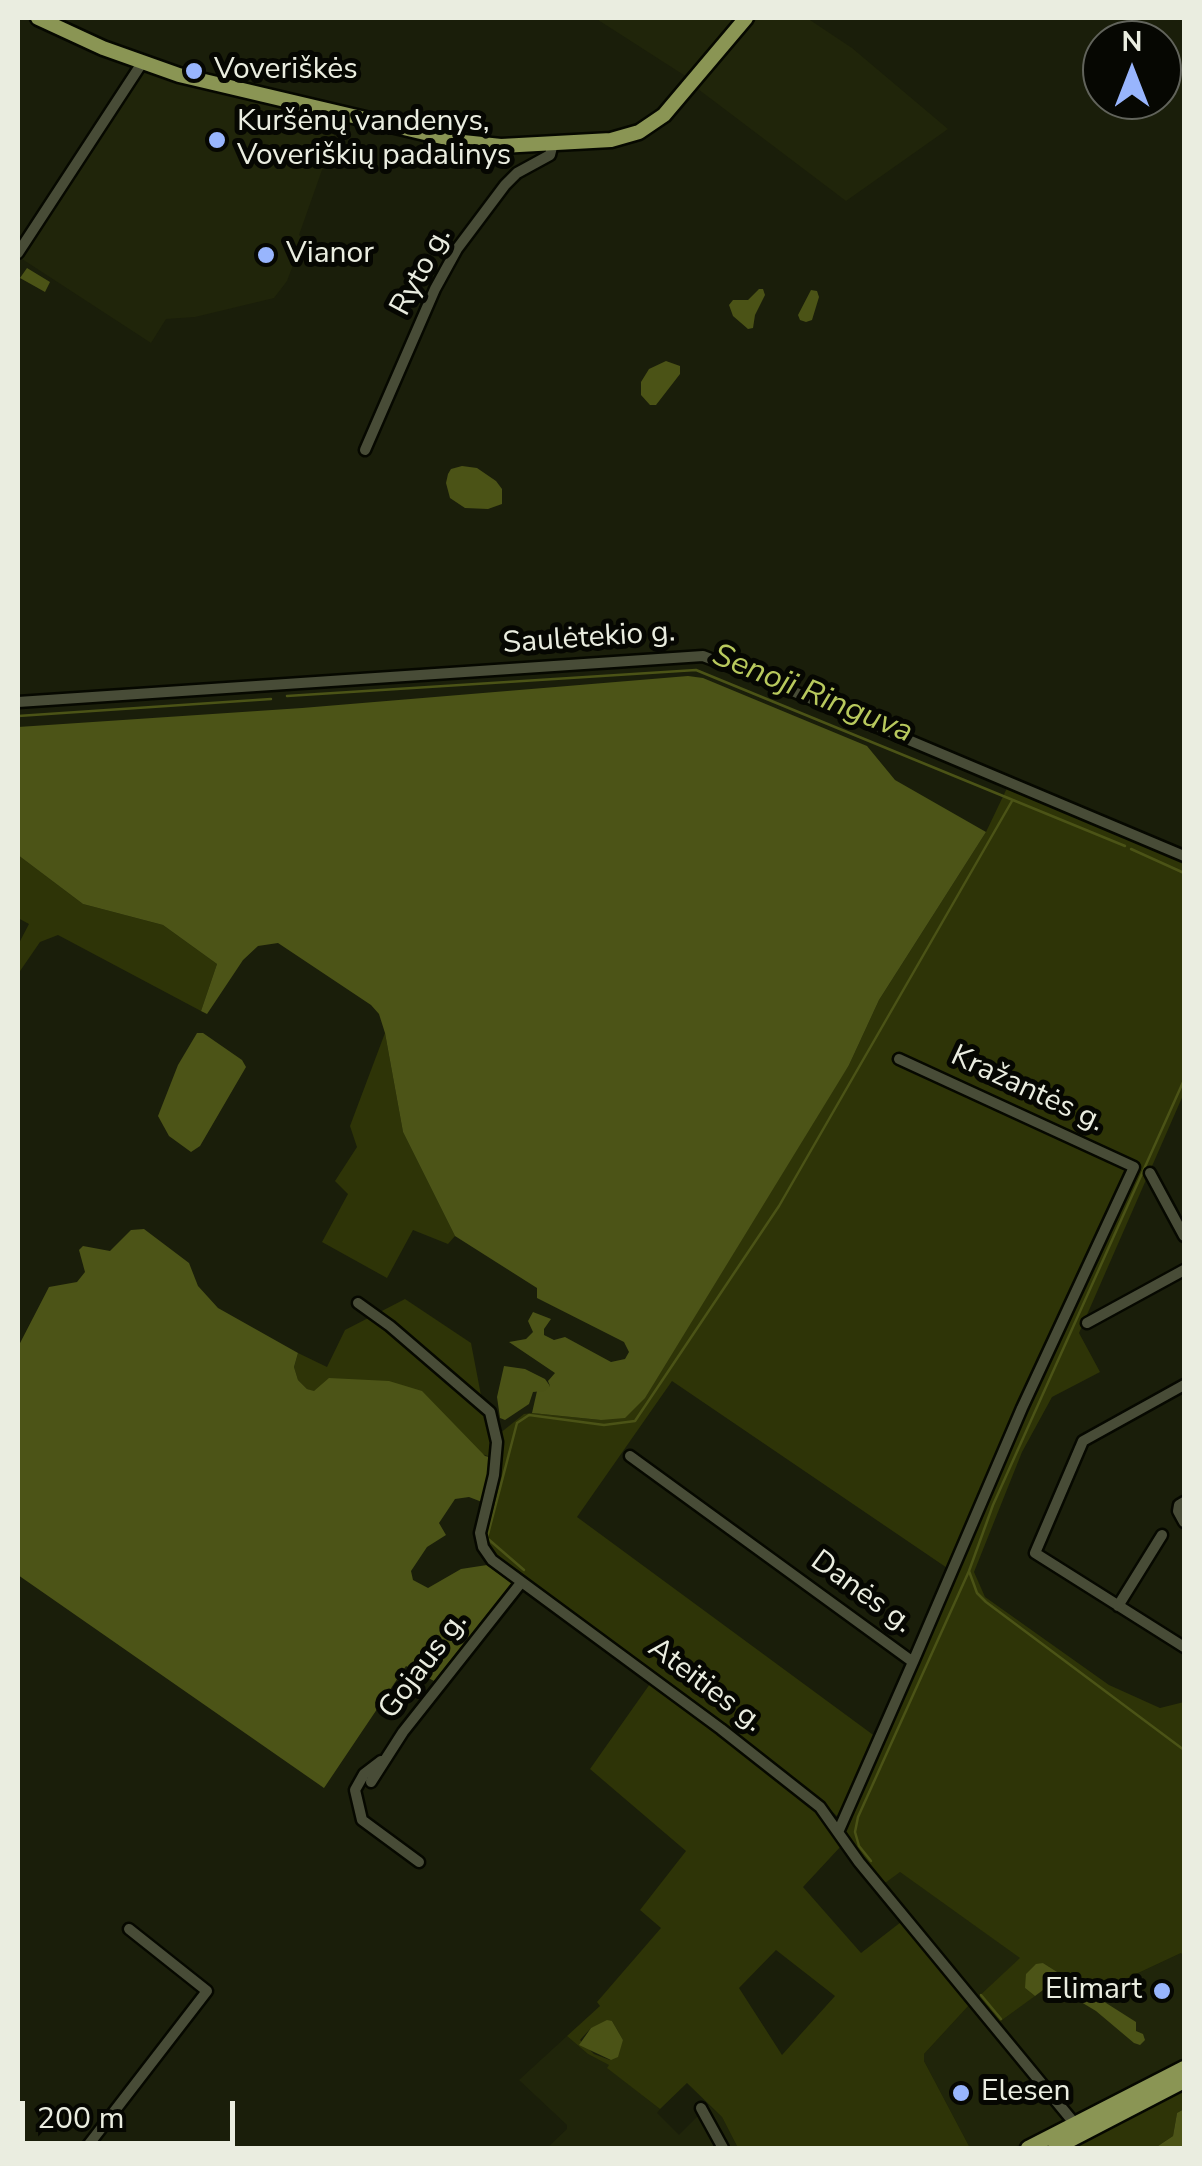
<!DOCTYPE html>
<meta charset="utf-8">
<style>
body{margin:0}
#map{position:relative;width:1202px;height:2166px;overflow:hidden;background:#1a1e0a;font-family:"Nunito Sans",sans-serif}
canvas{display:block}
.frame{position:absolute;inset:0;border:20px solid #eaede0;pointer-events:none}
.north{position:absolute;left:1082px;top:20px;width:100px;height:100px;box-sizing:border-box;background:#060702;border:2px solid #61635b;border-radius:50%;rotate:0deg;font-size:28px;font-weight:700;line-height:40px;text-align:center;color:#eaede0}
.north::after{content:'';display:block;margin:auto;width:35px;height:45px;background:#98b5fd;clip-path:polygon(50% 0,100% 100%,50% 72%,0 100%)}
.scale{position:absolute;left:20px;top:2101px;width:215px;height:45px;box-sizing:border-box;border:5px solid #eaede0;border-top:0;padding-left:12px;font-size:30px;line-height:35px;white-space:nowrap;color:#eaede0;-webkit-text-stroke:8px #060702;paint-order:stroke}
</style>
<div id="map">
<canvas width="1202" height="2166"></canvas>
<div class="frame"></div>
<div class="north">N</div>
<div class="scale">200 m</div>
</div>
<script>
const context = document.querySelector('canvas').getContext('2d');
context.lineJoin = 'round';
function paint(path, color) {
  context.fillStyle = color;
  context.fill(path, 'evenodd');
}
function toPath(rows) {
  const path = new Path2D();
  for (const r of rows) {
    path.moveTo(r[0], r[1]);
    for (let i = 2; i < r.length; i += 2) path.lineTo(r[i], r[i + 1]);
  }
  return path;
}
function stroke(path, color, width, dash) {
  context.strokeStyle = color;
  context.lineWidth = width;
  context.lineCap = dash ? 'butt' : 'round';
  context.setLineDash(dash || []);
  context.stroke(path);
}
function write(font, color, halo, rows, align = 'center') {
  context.font = font + ' "Nunito Sans",sans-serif';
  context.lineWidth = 10;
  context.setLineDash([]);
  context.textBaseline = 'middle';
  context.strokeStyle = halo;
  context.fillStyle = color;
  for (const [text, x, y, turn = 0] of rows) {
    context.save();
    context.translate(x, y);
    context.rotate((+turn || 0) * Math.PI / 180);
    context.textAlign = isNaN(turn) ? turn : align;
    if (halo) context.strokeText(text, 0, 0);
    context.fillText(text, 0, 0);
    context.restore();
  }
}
paint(toPath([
 [595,18,739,18,690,79],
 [751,18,807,18,852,48,948,129,846,201,694,86],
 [143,68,339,122,299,235,303,239,287,281,274,298,195,317,166,319,151,343,19,257],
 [899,1871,1021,1958,976,1999,881,1886],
 [1181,1953,1184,1958,1184,2061,1072,2117,998,2023,1034,1996,1026,1974,1099,1999,1136,1974],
 [970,2004,1064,2121,1013,2148,970,2148,924,2061,924,2054],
 [567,2036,588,2054,610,2065,608,2068,660,2109,657,2113,679,2135,709,2105,722,2117,738,2148,547,2148,567,2129,567,2125,519,2080]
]), '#20250a');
paint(toPath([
 [1008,786,1184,859,1184,1093,1079,1333,1100,1372,1052,1397,1022,1452,974,1572,985,1597,1109,1685,1160,1708,1184,1702,1184,1958,1181,1953,1136,1974,1099,1999,1043,1963,1025,1988,1035,1996,998,2023,976,1999,1020,1958,900,1872,881,1886,851,1845,846,1832,846,1821,956,1574,672,1381,577,1517,876,1737,839,1818,819,1799,740,1738,502,1563,486,1546,484,1539,499,1434,524,1414,532,1413,601,1420,849,1065,879,1000,986,832],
 [18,855,83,904,163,925,217,964,201,1011,58,935,40,942,18,974,18,945,29,924,18,918],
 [385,1033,403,1132,455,1236,448,1244,413,1230,387,1278,322,1242,348,1194,335,1181,357,1147,350,1126],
 [405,1299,471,1343,493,1458,307,1389,298,1380,294,1367,298,1353,327,1367,345,1330],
 [652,1681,824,1814,842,1845,803,1887,861,1953,901,1922,970,2004,924,2054,924,2061,970,2148,738,2148,722,2117,687,2083,660,2109,607,2068,609,2065,588,2054,567,2036,600,2006,597,2002,661,1928,640,1910,686,1851,590,1769],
 [776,1950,835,1996,782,2055,739,1988],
 [612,2021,623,2040,610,2060,594,2054,580,2040,591,2028],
 [1184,2088,1184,2109,1177,2113,1173,2136,1155,2148,1068,2148]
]), '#2e3407');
paint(toPath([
 [688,676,703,678,867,746,895,780,986,832,879,1000,849,1065,645,1398,625,1418,601,1420,532,1413,537,1391,550,1386,548,1381,555,1373,509,1342,526,1339,533,1332,528,1321,533,1312,551,1319,544,1329,544,1335,554,1340,565,1337,611,1362,625,1359,629,1352,624,1342,537,1298,537,1288,455,1236,403,1132,385,1033,379,1014,371,1005,278,943,258,946,243,960,207,1014,201,1011,217,964,163,925,83,904,18,855,18,727,302,708],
 [197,1033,203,1033,242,1060,246,1067,200,1146,191,1152,169,1136,158,1116,178,1065],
 [144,1229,189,1263,198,1286,218,1308,298,1353,294,1367,298,1380,307,1389,314,1391,329,1378,389,1381,422,1391,485,1456,493,1458,482,1502,469,1497,455,1499,439,1523,446,1535,427,1547,411,1571,413,1580,428,1588,461,1569,487,1565,512,1583,434,1681,406,1666,324,1788,18,1575,18,1347,49,1287,77,1282,85,1272,79,1250,83,1246,110,1251,131,1230],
 [1043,1963,1136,2022,1136,2031,1143,2034,1145,2040,1140,2045,1134,2043,1096,2011,1051,1984,1035,1996,1025,1988,1026,1974,1036,1964],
 [1184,2109,1184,2146,1155,2148,1173,2136,1177,2113]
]), '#4c5417');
paint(toPath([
 [27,268,50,282,45,292,20,278],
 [759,289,763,289,765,295,755,315,753,328,748,329,733,316,729,305,733,300,748,300],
 [811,290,817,291,819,297,812,320,806,322,800,320,798,315],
 [666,361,680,366,680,374,656,405,650,405,641,395,641,382,649,369],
 [462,466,477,468,496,481,502,489,502,504,488,509,465,508,450,498,446,483,448,474,451,469],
 [504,1366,525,1369,545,1379,550,1386,544,1391,533,1392,529,1404,505,1420,500,1418,497,1397],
 [607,2020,612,2021,623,2040,618,2057,611,2060,579,2045,591,2028]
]), '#4b5316');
stroke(toPath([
 [287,696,696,670,1125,846],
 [18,716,271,699],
 [1131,849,1184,873],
 [524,1570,487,1538,517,1423,529,1415,604,1425,635,1421,779,1206,1012,801],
 [969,1571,977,1593,986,1602,1184,1750],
 [871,1861,859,1846,855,1832,858,1817,969,1571,993,1505,1184,1080],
 [981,1995,1001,2019]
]), '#4b5316', 2.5);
const minor = toPath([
 [18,253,142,63],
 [365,450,435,289,457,249,505,185,517,173,550,155,553,143],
 [18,702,703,656,766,680,1184,856],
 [899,1059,1134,1167,1022,1408,913,1662],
 [1150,1173,1184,1236],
 [358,1303,390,1326,490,1412,497,1442,494,1475,480,1533,483,1547,492,1560,721,1729,820,1807,859,1862,1075,2124],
 [1087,1323,1184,1270],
 [1184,1385,1083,1441,1035,1553,1184,1647],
 [630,1456,913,1662,839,1830],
 [1184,1502,1179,1505,1178,1511,1184,1522],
 [1118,1606,1162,1535],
 [381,1761,364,1774,355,1790,362,1820,419,1862],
 [371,1782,403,1732,520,1584],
 [701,2108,723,2148],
 [86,2148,207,1991,129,1929]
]);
const major = toPath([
 [38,18,103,48,179,75,463,142,501,146,611,140,639,132,664,115,746,18],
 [1028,2148,1184,2068],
 [1055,2148,1184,2081]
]);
stroke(minor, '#060800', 15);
stroke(major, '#060800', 19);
stroke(minor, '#484c37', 10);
stroke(major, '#8a9554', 14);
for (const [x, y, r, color] of [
 [194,71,10,"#98b5fd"],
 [217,140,10,"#98b5fd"],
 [266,255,10,"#98b5fd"],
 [1162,1991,10,"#98b5fd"],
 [961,2093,10,"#98b5fd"]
]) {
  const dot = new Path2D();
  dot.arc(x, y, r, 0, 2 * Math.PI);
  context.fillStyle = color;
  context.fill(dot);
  stroke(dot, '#060702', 4);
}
write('30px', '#eaede0', '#060702', [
 ["Voveriškės",214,71],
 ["Kuršėnų vandenys,",237,123],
 ["Voveriškių padalinys",237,157],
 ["Vianor",286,255],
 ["Elimart",1142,1991,"right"],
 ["Elesen",981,2093]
], 'left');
write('30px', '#eaede0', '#060702', [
 ["Ryto g.",422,272,-62],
 ["Saulėtekio g.",589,639,-4],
 ["Kražantės g.",1027,1090,25],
 ["Danės g.",861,1593,36],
 ["Gojaus g.",424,1666,-53],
 ["Ateities g.",705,1686,37]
]);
write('italic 32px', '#b8c95d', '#060702', [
 ["Senoji Ringuva",812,695,22]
]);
</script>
